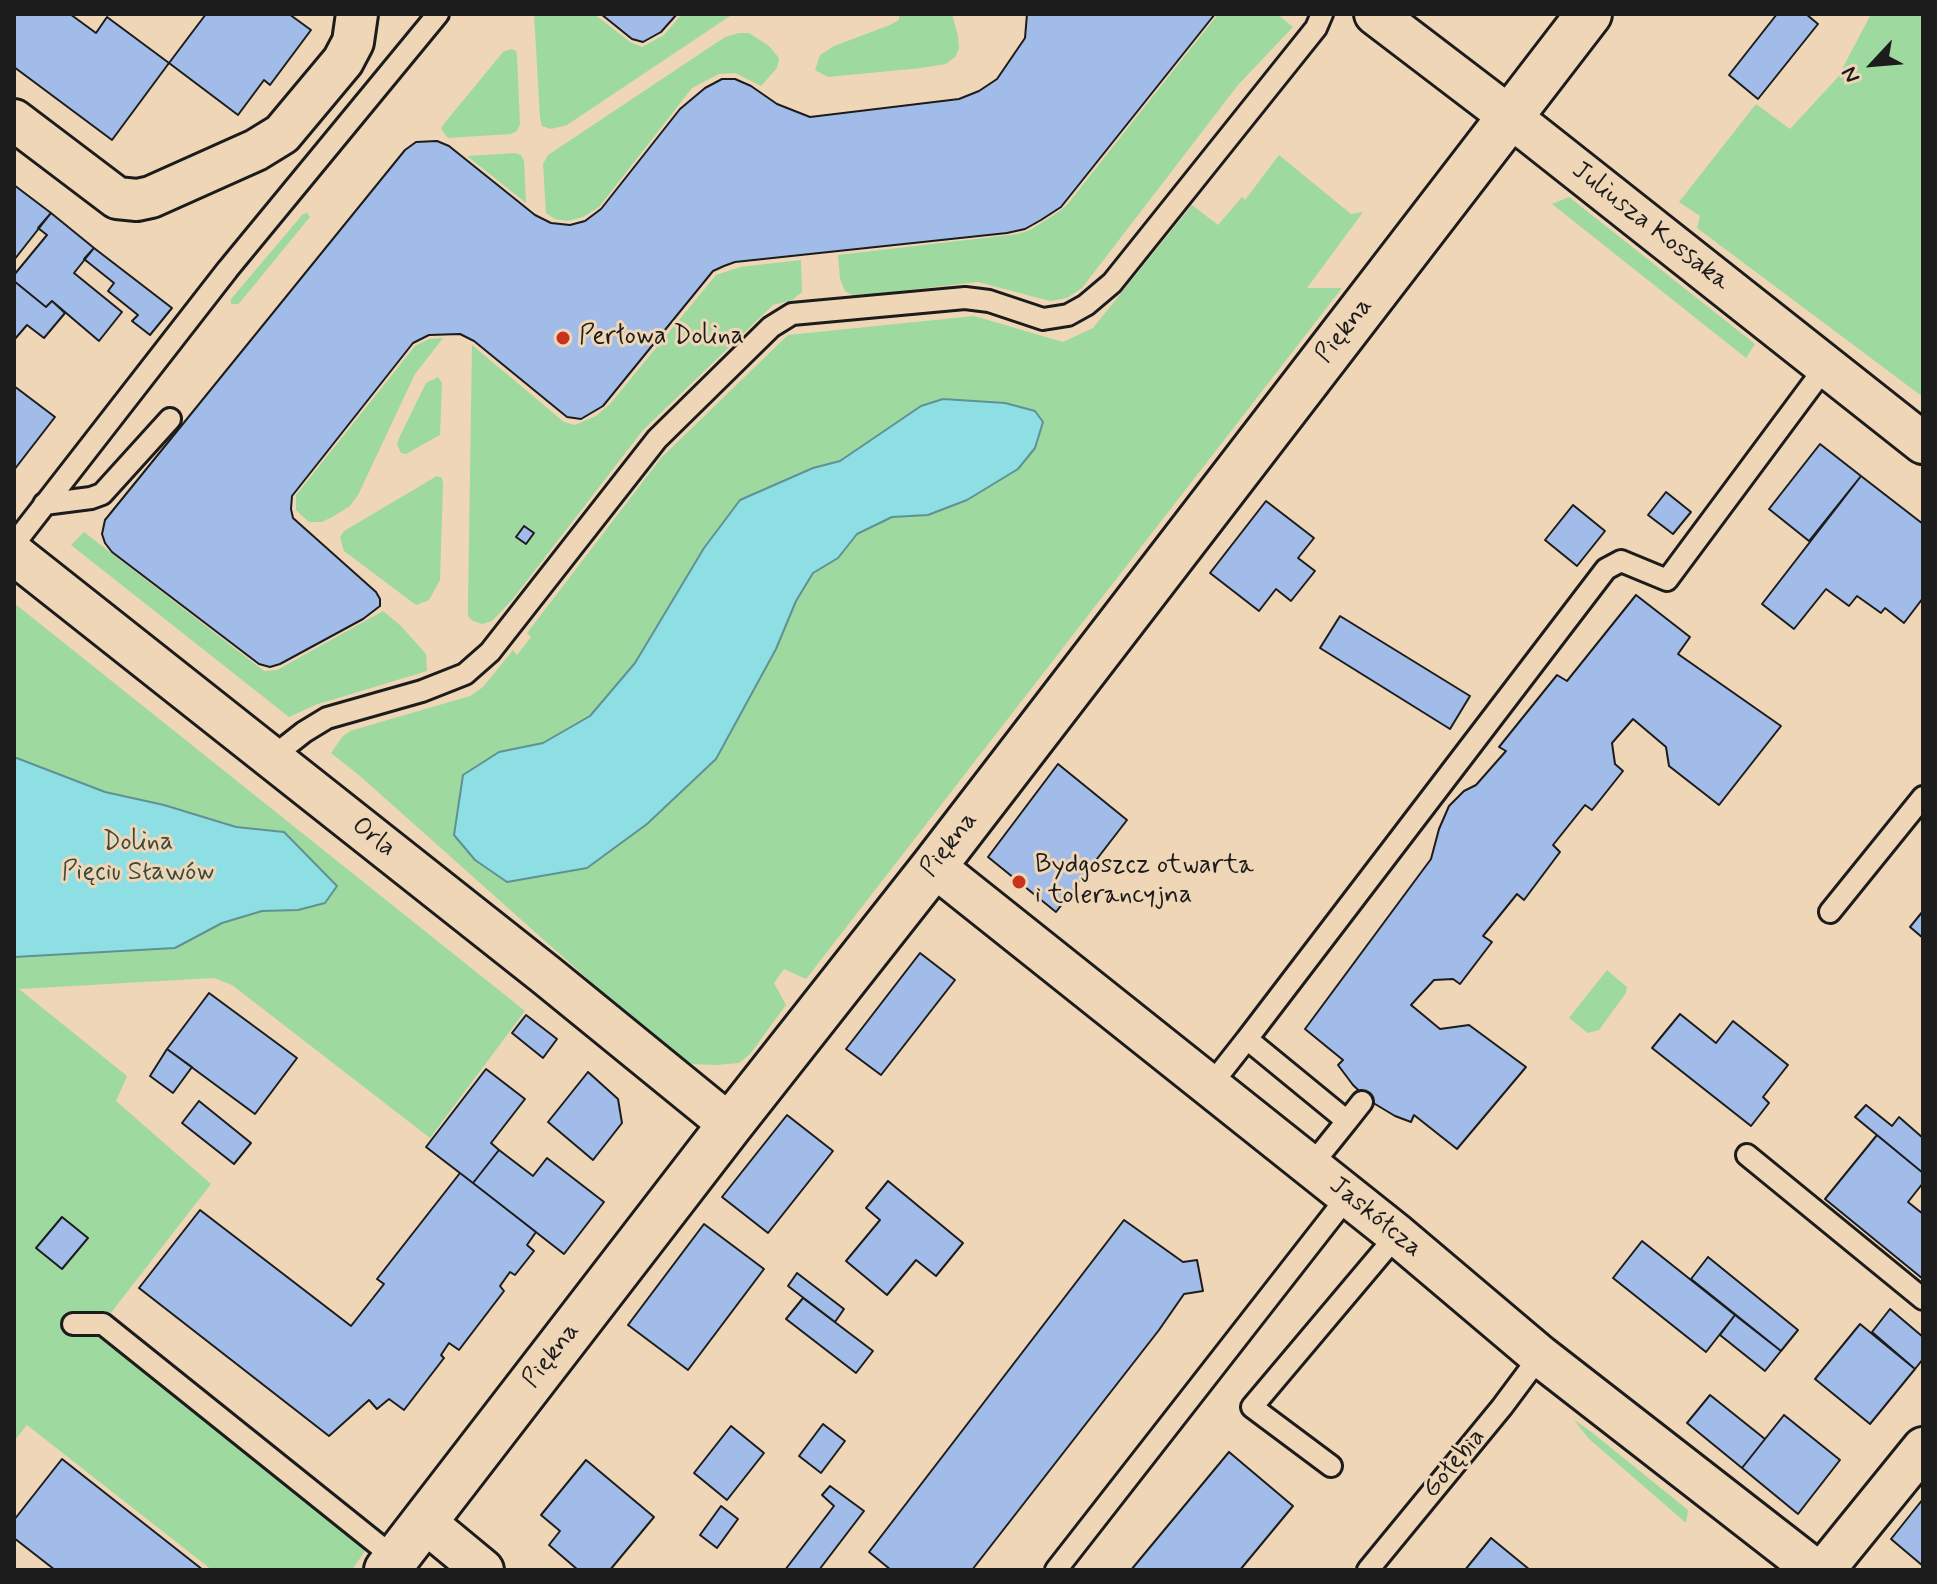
<!DOCTYPE html>
<meta charset="utf-8">
<style>
body{margin:0}
#map{position:relative;width:1937px;height:1584px;overflow:hidden;background:#efd6b7;font-family:Mynerve,sans-serif}
canvas{display:block}
.frame{position:absolute;inset:0;border:16px solid #1c1c1c;pointer-events:none}
.north{position:absolute;left:1833px;top:24px;width:80px;height:80px;-webkit-text-stroke:6px #efd6b7;paint-order:stroke;rotate:244deg;font-size:22px;font-weight:700;line-height:32px;text-align:center;color:#1c1c1c}
.north::after{content:'';display:block;margin:auto;width:28px;height:36px;background:#1c1c1c;clip-path:polygon(50% 0,100% 100%,50% 72%,0 100%)}
</style>
<div id="map">
<canvas width="1937" height="1584"></canvas>
<div class="frame"></div>
<div class="north">N</div>
</div>
<script>
const context = document.querySelector('canvas').getContext('2d');
context.lineJoin = 'round';
function paint(path, color) {
  context.fillStyle = color;
  context.fill(path, 'evenodd');
}
function toPath(rows) {
  const path = new Path2D();
  for (const r of rows) {
    path.moveTo(r[0], r[1]);
    for (let i = 2; i < r.length; i += 2) path.lineTo(r[i], r[i + 1]);
  }
  return path;
}
function stroke(path, color, width, dash) {
  context.strokeStyle = color;
  context.lineWidth = width;
  context.lineCap = dash ? 'butt' : 'round';
  context.setLineDash(dash || []);
  context.stroke(path);
}
function write(font, color, halo, rows, align = 'center') {
  context.font = font + ' Mynerve,sans-serif';
  context.lineWidth = 6;
  context.setLineDash([]);
  context.textBaseline = 'middle';
  context.strokeStyle = halo;
  context.fillStyle = color;
  for (const [text, x, y, turn = 0] of rows) {
    context.save();
    context.translate(x, y);
    context.rotate((+turn || 0) * Math.PI / 180);
    context.textAlign = isNaN(turn) ? turn : align;
    if (halo) context.strokeText(text, 0, 0);
    context.fillText(text, 0, 0);
    context.restore();
  }
}
paint(toPath([
 [534,14,594,14,630,42,642,47,664,35,682,14,733,14,567,125,551,129,542,126,540,118],
 [899,14,952,14,958,36,959,49,955,57,946,64,921,68,828,77,815,70,820,55,834,46,890,25,899,20],
 [1218,14,1277,14,1293,27,1238,85,1082,288,1067,298,1050,301,978,282,873,294,853,295,845,291,840,279,838,255,1018,234,1030,230,1054,215,1066,206],
 [1871,14,1923,14,1923,397,1697,228,1700,216,1679,202,1756,104,1790,129,1838,77],
 [739,33,749,33,769,46,779,58,777,68,761,86,735,73,719,74,692,88,599,207,583,217,568,221,555,219,546,213,543,164,548,155,725,37],
 [511,49,516,51,517,56,520,124,517,131,511,134,448,138,441,129,443,125,503,52],
 [515,153,521,155,524,161,526,203,467,156],
 [1279,155,1351,214,1363,212,1307,288,1342,288,806,979,784,969,774,983,786,1005,750,1054,739,1063,715,1065,693,1064,682,1058,618,1006,360,776,331,753,343,736,350,731,470,696,483,687,513,650,517,655,531,637,527,633,661,458,788,335,974,316,1063,342,1093,328,1192,205,1218,225,1242,197,1245,200],
 [1569,197,1755,344,1746,358,1552,204],
 [307,213,310,217,305,223,242,300,238,304,231,304,231,299,303,214],
 [801,260,802,292,792,300,773,305,643,430,512,600,492,621,482,624,473,621,468,616,468,603,472,345,564,422,575,425,596,416,610,404,716,275,740,267],
 [443,338,415,374,358,495,350,506,334,516,322,522,309,522,296,510,296,495,415,346,429,339],
 [438,377,442,383,440,435,406,454,401,453,397,444,400,436,426,383],
 [437,476,442,478,443,484,440,580,429,600,416,605,344,551,340,537,344,531],
 [84,532,264,671,277,670,383,611,401,626,426,654,427,671,315,705,289,717,71,545],
 [14,603,525,1011,430,1138,232,985,214,978,19,989,127,1076,116,1101,211,1184,103,1323,374,1538,352,1570,212,1570,27,1425,14,1441],
 [1607,970,1627,987,1626,993,1599,1030,1588,1033,1569,1018],
 [1574,1420,1589,1430,1688,1510,1686,1523,1588,1438]
]), '#9ed9a0');
const water = toPath([
 [943,399,1005,403,1035,411,1043,422,1035,448,1018,469,967,500,928,515,892,517,857,534,838,558,813,573,796,601,776,649,716,759,647,824,587,868,507,882,475,860,454,835,463,775,499,752,543,743,590,716,635,663,704,548,740,500,813,468,840,461,921,406,943,399],
 [14,757,105,792,164,805,236,827,284,832,337,886,325,903,298,910,262,911,222,923,175,948,14,957,14,757]
]);
paint(water, '#8ddfe4');
stroke(water, '#609194', 2);
const building = toPath([
 [14,14,70,14,96,33,107,17,169,63,112,140,14,67,14,14],
 [206,14,289,14,311,30,270,85,264,80,238,115,169,63,206,14],
 [601,14,677,14,661,32,643,42,632,39,601,14],
 [1027,14,1215,14,1061,207,1041,220,1025,229,1007,233,735,262,724,266,713,271,603,406,581,419,567,417,474,341,460,334,429,335,413,343,292,496,291,509,293,518,376,592,380,599,380,606,363,619,280,664,270,667,259,664,112,552,105,543,102,534,105,520,405,150,416,142,437,141,449,146,535,215,551,223,570,225,585,221,601,209,680,109,705,88,722,79,735,79,751,86,777,104,810,117,959,99,979,91,997,79,1025,38,1027,14],
 [1777,14,1806,14,1818,24,1758,99,1729,75,1777,14],
 [14,185,51,213,14,260,14,185],
 [51,213,94,248,74,273,122,312,99,341,52,301,46,307,14,281,14,275,47,235,38,228,51,213],
 [94,248,172,308,150,335,132,321,138,315,108,291,114,283,84,259,94,248],
 [14,281,46,307,52,301,65,313,44,338,27,325,14,340,14,281],
 [14,386,55,417,14,470,14,386],
 [1820,444,1861,476,1809,541,1769,509,1820,444],
 [1861,476,1923,524,1923,598,1904,623,1885,608,1881,613,1857,596,1849,606,1826,589,1794,629,1762,604,1861,476],
 [1666,492,1691,512,1673,534,1648,515,1666,492],
 [1266,501,1314,538,1298,558,1315,571,1291,601,1276,589,1259,611,1210,573,1266,501],
 [1573,505,1605,531,1577,566,1545,540,1573,505],
 [524,526,534,533,526,544,516,537,524,526],
 [1636,595,1690,637,1678,654,1781,726,1719,805,1669,766,1666,747,1633,719,1612,743,1615,764,1623,771,1592,810,1585,805,1553,845,1560,852,1524,900,1517,894,1483,936,1492,942,1460,984,1453,979,1434,980,1411,1005,1440,1029,1469,1025,1526,1067,1457,1149,1414,1115,1411,1122,1395,1116,1370,1101,1353,1085,1338,1065,1343,1060,1305,1029,1431,859,1439,829,1449,806,1464,791,1476,785,1506,751,1499,747,1557,675,1567,681,1636,595],
 [1340,616,1470,696,1450,729,1320,648,1340,616],
 [1058,764,1127,820,1056,912,988,857,1058,764],
 [1923,911,1923,938,1910,927,1923,911],
 [920,953,955,980,881,1075,846,1049,920,953],
 [209,993,297,1058,255,1114,167,1049,209,993],
 [1680,1014,1716,1043,1733,1021,1788,1065,1763,1097,1769,1103,1751,1126,1652,1048,1680,1014],
 [526,1015,557,1039,543,1058,512,1033,526,1015],
 [167,1049,192,1067,173,1093,150,1076,167,1049],
 [486,1069,525,1099,491,1143,499,1150,473,1183,426,1147,486,1069],
 [588,1072,618,1099,622,1123,593,1160,548,1122,588,1072],
 [199,1101,251,1143,234,1164,182,1123,199,1101],
 [1866,1105,1892,1126,1899,1117,1923,1138,1923,1173,1855,1117,1866,1105],
 [787,1115,833,1151,768,1233,722,1197,787,1115],
 [1877,1135,1923,1173,1923,1183,1908,1202,1923,1214,1923,1279,1825,1199,1877,1135],
 [499,1150,533,1176,547,1158,604,1202,564,1254,473,1183,499,1150],
 [460,1173,536,1232,527,1245,534,1251,515,1275,510,1272,500,1286,504,1291,459,1350,449,1343,441,1355,444,1358,404,1410,389,1399,377,1409,369,1400,329,1436,139,1288,200,1210,351,1326,384,1284,377,1279,460,1173],
 [888,1181,963,1243,936,1276,916,1260,887,1295,846,1261,880,1220,866,1208,888,1181],
 [62,1217,88,1238,62,1269,36,1248,62,1217],
 [1124,1220,1183,1262,1197,1260,1203,1291,1184,1294,1159,1330,972,1570,891,1570,869,1552,1124,1220],
 [704,1224,764,1269,688,1370,628,1325,704,1224],
 [1642,1241,1735,1315,1706,1352,1613,1278,1642,1241],
 [1708,1257,1798,1330,1781,1351,1691,1279,1708,1257],
 [797,1273,844,1309,835,1322,788,1286,797,1273],
 [803,1298,873,1351,856,1373,786,1319,803,1298],
 [1890,1309,1923,1337,1923,1359,1915,1369,1872,1332,1890,1309],
 [1735,1315,1781,1351,1765,1371,1720,1335,1735,1315],
 [1860,1324,1915,1369,1870,1424,1815,1379,1860,1324],
 [1710,1395,1765,1439,1742,1468,1687,1423,1710,1395],
 [1784,1415,1840,1460,1798,1514,1742,1468,1784,1415],
 [823,1424,845,1441,821,1473,799,1456,823,1424],
 [731,1426,764,1453,727,1500,694,1473,731,1426],
 [1229,1452,1293,1506,1240,1570,1131,1570,1229,1452],
 [62,1459,203,1570,55,1570,14,1538,14,1520,62,1459],
 [586,1460,654,1517,610,1570,578,1570,549,1545,560,1531,541,1515,586,1460],
 [830,1486,864,1511,819,1570,785,1570,834,1506,822,1495,830,1486],
 [1923,1499,1923,1566,1891,1539,1923,1499],
 [721,1506,738,1519,717,1548,700,1535,721,1506],
 [1491,1538,1530,1570,1465,1570,1491,1538]
]);
paint(building, '#a2bce9');
stroke(building, '#1c1c1c', 2);
const lane = toPath([
 [44,504,91,498,102,494,170,419],
 [14,544,228,269,438,14],
 [271,758,304,732,327,718,422,691,465,674,490,652,657,439,771,327,792,314,965,298,989,301,1043,319,1068,315,1086,305,1112,283,1316,28,1322,14],
 [1830,912,1923,797],
 [1210,1086,1247,1039],
 [1347,1121,1362,1102],
 [1747,1155,1923,1299],
 [1310,1167,1347,1121,1247,1039,1606,569,1621,561,1667,580,1826,366],
 [73,1324,103,1324,396,1559],
 [1331,1466,1252,1407,1397,1235],
 [1056,1570,1348,1196],
 [1368,1570,1502,1407,1540,1356]
]);
const street = toPath([
 [1375,14,1531,133,1923,443],
 [14,120,117,198,137,200,151,197,256,150,282,134,343,61,353,42,357,14],
 [14,554,546,975,730,1125],
 [934,866,1397,1235,1540,1356,1815,1570],
 [425,1522,483,1570],
 [1824,1570,1923,1448]
]);
const secondary = toPath([
 [387,1570,730,1125,934,866,1589,14]
]);
stroke(lane, '#1c1c1c', 26);
stroke(street, '#1c1c1c', 46);
stroke(secondary, '#1c1c1c', 50);
stroke(lane, '#efd6b7', 20);
stroke(street, '#efd6b7', 40);
stroke(secondary, '#efd6b7', 44);
for (const [x, y, r, color] of [
 [563,338,8,"#c8321e"],
 [1019,882,8,"#c8321e"]
]) {
  const dot = new Path2D();
  dot.arc(x, y, r, 0, 2 * Math.PI);
  context.fillStyle = color;
  context.fill(dot);
  stroke(dot, '#efd6b7', 3);
}
write('26px', '#1c1c1c', '#efd6b7', [
 ["Juliusza Kossaka",1650,227,38],
 ["Piękna",1345,331,-52],
 ["Orla",373,838,38],
 ["Piękna",950,845,-52],
 ["Jaskółcza",1375,1218,39],
 ["Piękna",552,1356,-52],
 ["Gołębia",1455,1464,-50]
]);
write('26px', '#1c1c1c', '#efd6b7', [
 ["Perłowa Dolina",579,338],
 ["Bydgoszcz otwarta",1035,867],
 ["i tolerancyjna",1035,897]
], 'left');
write('26px', '#3c4b3d', '#efd6b7', [
 ["Dolina",138,844],
 ["Pięciu Stawów",138,874]
]);
</script>
